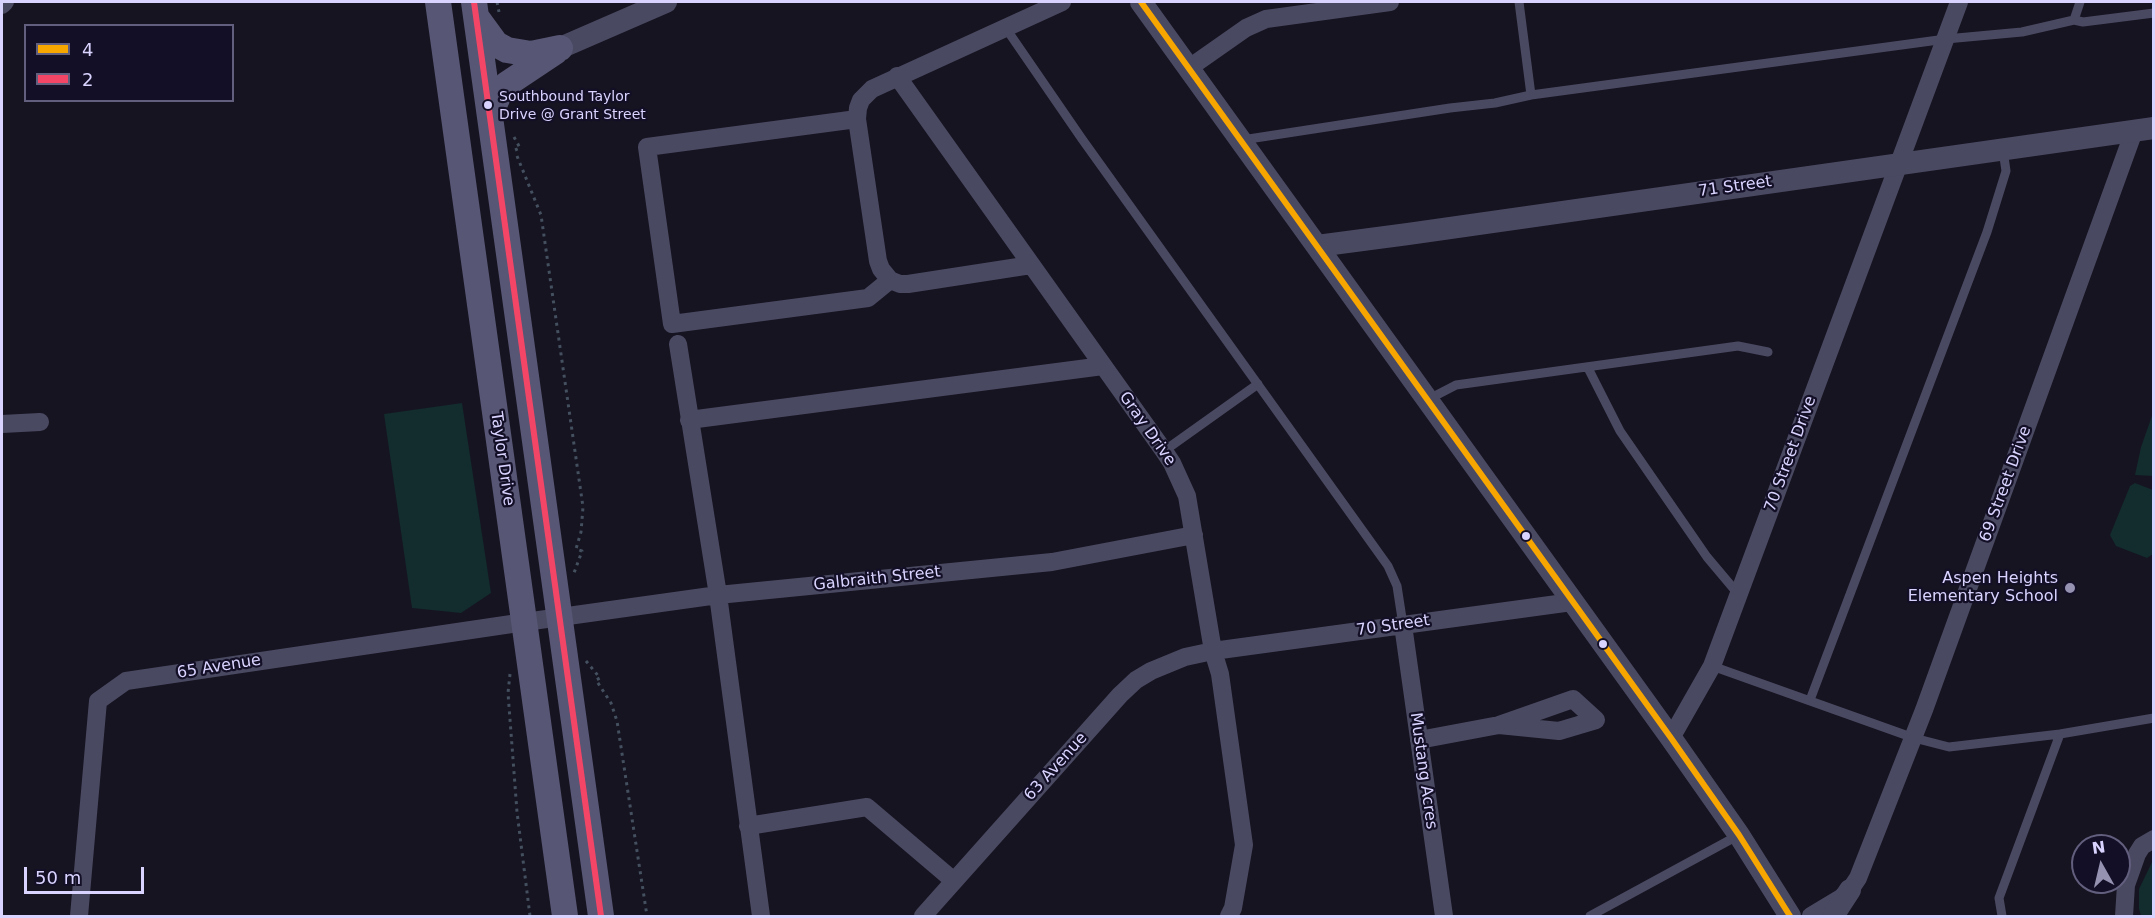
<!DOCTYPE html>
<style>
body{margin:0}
#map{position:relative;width:2155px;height:918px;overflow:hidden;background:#161421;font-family:"DejaVu Sans",sans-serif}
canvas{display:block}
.frame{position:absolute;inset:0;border:3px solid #d9d4ff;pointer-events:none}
.legend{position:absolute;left:24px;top:24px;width:210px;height:78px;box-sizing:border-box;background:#130f26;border:2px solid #625e7d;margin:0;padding:8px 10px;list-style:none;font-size:18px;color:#d9d4ff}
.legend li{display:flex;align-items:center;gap:12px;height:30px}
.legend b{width:30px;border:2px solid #625e7d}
.north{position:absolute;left:2071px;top:834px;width:60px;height:60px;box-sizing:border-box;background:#130f26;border:2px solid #625e7d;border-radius:50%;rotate:352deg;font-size:16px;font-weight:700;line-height:24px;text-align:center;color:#d9d4ff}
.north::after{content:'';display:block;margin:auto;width:21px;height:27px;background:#9591b1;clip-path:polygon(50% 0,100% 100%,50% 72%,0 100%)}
.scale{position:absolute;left:24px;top:867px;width:120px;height:27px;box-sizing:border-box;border:3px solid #d9d4ff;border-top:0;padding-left:8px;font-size:18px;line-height:21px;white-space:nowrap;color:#d9d4ff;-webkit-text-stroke:4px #130f26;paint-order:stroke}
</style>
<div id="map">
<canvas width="2155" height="918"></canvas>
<div class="frame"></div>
<ul class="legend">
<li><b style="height:8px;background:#f7a600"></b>4</li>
<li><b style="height:8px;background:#f34667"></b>2</li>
</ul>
<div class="north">N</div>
<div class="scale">50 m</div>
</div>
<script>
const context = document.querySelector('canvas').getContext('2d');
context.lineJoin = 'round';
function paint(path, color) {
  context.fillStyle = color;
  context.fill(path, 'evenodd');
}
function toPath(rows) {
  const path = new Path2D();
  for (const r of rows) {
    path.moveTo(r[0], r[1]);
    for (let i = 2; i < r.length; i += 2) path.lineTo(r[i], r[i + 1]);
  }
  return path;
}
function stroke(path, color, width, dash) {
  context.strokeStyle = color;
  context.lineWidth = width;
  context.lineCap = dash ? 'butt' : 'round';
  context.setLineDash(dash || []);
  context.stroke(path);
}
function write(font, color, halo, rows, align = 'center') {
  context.font = font + ' "DejaVu Sans",sans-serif';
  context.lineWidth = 4.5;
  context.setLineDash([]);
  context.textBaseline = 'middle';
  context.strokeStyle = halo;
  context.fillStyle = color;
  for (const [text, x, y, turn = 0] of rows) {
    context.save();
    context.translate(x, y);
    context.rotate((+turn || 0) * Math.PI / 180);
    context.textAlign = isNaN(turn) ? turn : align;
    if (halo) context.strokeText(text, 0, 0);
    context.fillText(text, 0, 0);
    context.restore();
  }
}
paint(toPath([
 [462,403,491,593,461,613,412,608,384,414],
 [2153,413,2153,476,2135,475,2141,447],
 [2135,483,2153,490,2153,554,2147,558,2116,546,2110,535,2130,486],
 [2153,860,2153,916,2141,916,2139,909,2139,889]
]), '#132c2d');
stroke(toPath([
 [497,2,499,12],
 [514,137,520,148,515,150],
 [517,156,541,215,583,507,581,532,576,549,582,551,574,573],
 [586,661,600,678,596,680,611,703,617,721,647,916],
 [510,674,508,693,517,812,530,916]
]), '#44505f', 3, [3, 4.5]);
stroke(toPath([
 [1519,2,1531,95],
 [2074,20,2080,2],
 [1005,27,1082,139,1388,566,1397,586,1403,625],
 [1242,140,1450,108,1495,103,1531,95,1946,39,2022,32,2074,20,2083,22,2154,13],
 [1588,368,1620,431,1707,557,1739,595],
 [1429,399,1456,385,1738,346,1768,352],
 [1164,451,1258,384],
 [1712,666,1914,738,1949,747,2060,734,2154,718],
 [1810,700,1987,232,2006,171,2003,150],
 [1590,916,1739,835],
 [2002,916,1999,898,2060,734]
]), '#4a4962', 9);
stroke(toPath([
 [2,5,5,2],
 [1189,68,1246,28,1266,19,1390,2],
 [897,76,1164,451,1172,463,1187,496,1213,651,1220,674,1244,845,1233,908,1229,916],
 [857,119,647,147,672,324,868,298,890,280],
 [1031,265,908,284,900,284,890,280,881,269,878,261,857,119,858,108,861,100,872,89,1062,2],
 [678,344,718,595,761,916],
 [689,420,1103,366],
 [2,424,40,422],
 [1403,625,1444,916],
 [1671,738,1712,666,1959,2],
 [1419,740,1499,725,1573,699,1596,720,1559,731,1499,725],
 [748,826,867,807,954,881],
 [79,916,98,701,126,681,525,622,718,595,1052,562,1194,535],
 [923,916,1120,695,1136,680,1151,671,1185,657,1213,651,1572,602],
 [1811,916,1841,898,1850,890,1858,878,1924,710,2134,131],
 [2124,916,2126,885,2137,854,2142,846,2154,839]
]), '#4a4962', 18);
stroke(toPath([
 [1141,2,1671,738,1739,835,1790,916],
 [560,48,666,2],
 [1317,246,1408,234,2154,128],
 [1833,916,1850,890]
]), '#4a4962', 22);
stroke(toPath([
 [438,2,565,916],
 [474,2,601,916],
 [477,18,496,44,507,50,531,54,560,48],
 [490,114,500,92,507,84,555,52]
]), '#575674', 26);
stroke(toPath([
 [1141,2,1671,738,1739,835,1790,916]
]), '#f7a600', 6);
stroke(toPath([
 [474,2,601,916]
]), '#f34667', 6);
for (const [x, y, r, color] of [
 [488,105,5,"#d9d4ff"],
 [1526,536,5,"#d9d4ff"],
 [2070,588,6,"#9591b1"],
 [1603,644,5,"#d9d4ff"]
]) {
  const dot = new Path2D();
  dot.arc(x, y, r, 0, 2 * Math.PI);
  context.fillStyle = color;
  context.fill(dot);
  stroke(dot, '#130f26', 2);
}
write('14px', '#d9d4ff', '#130f26', [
 ["Southbound Taylor",499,97],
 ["Drive @ Grant Street",499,115]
], 'left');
write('16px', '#d9d4ff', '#130f26', [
 ["71 Street",1735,187,-8],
 ["Gray Drive",1147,429,55],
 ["70 Street Drive",1791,454,-70],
 ["Taylor Drive",502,459,82],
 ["69 Street Drive",2006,484,-70],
 ["Galbraith Street",877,579,-6],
 ["70 Street",1393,626,-8],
 ["65 Avenue",219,667,-9],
 ["63 Avenue",1056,767,-48],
 ["Mustang Acres",1423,771,82]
]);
write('16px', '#d9d4ff', '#130f26', [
 ["Aspen Heights",2058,579],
 ["Elementary School",2058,597]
], 'right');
</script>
